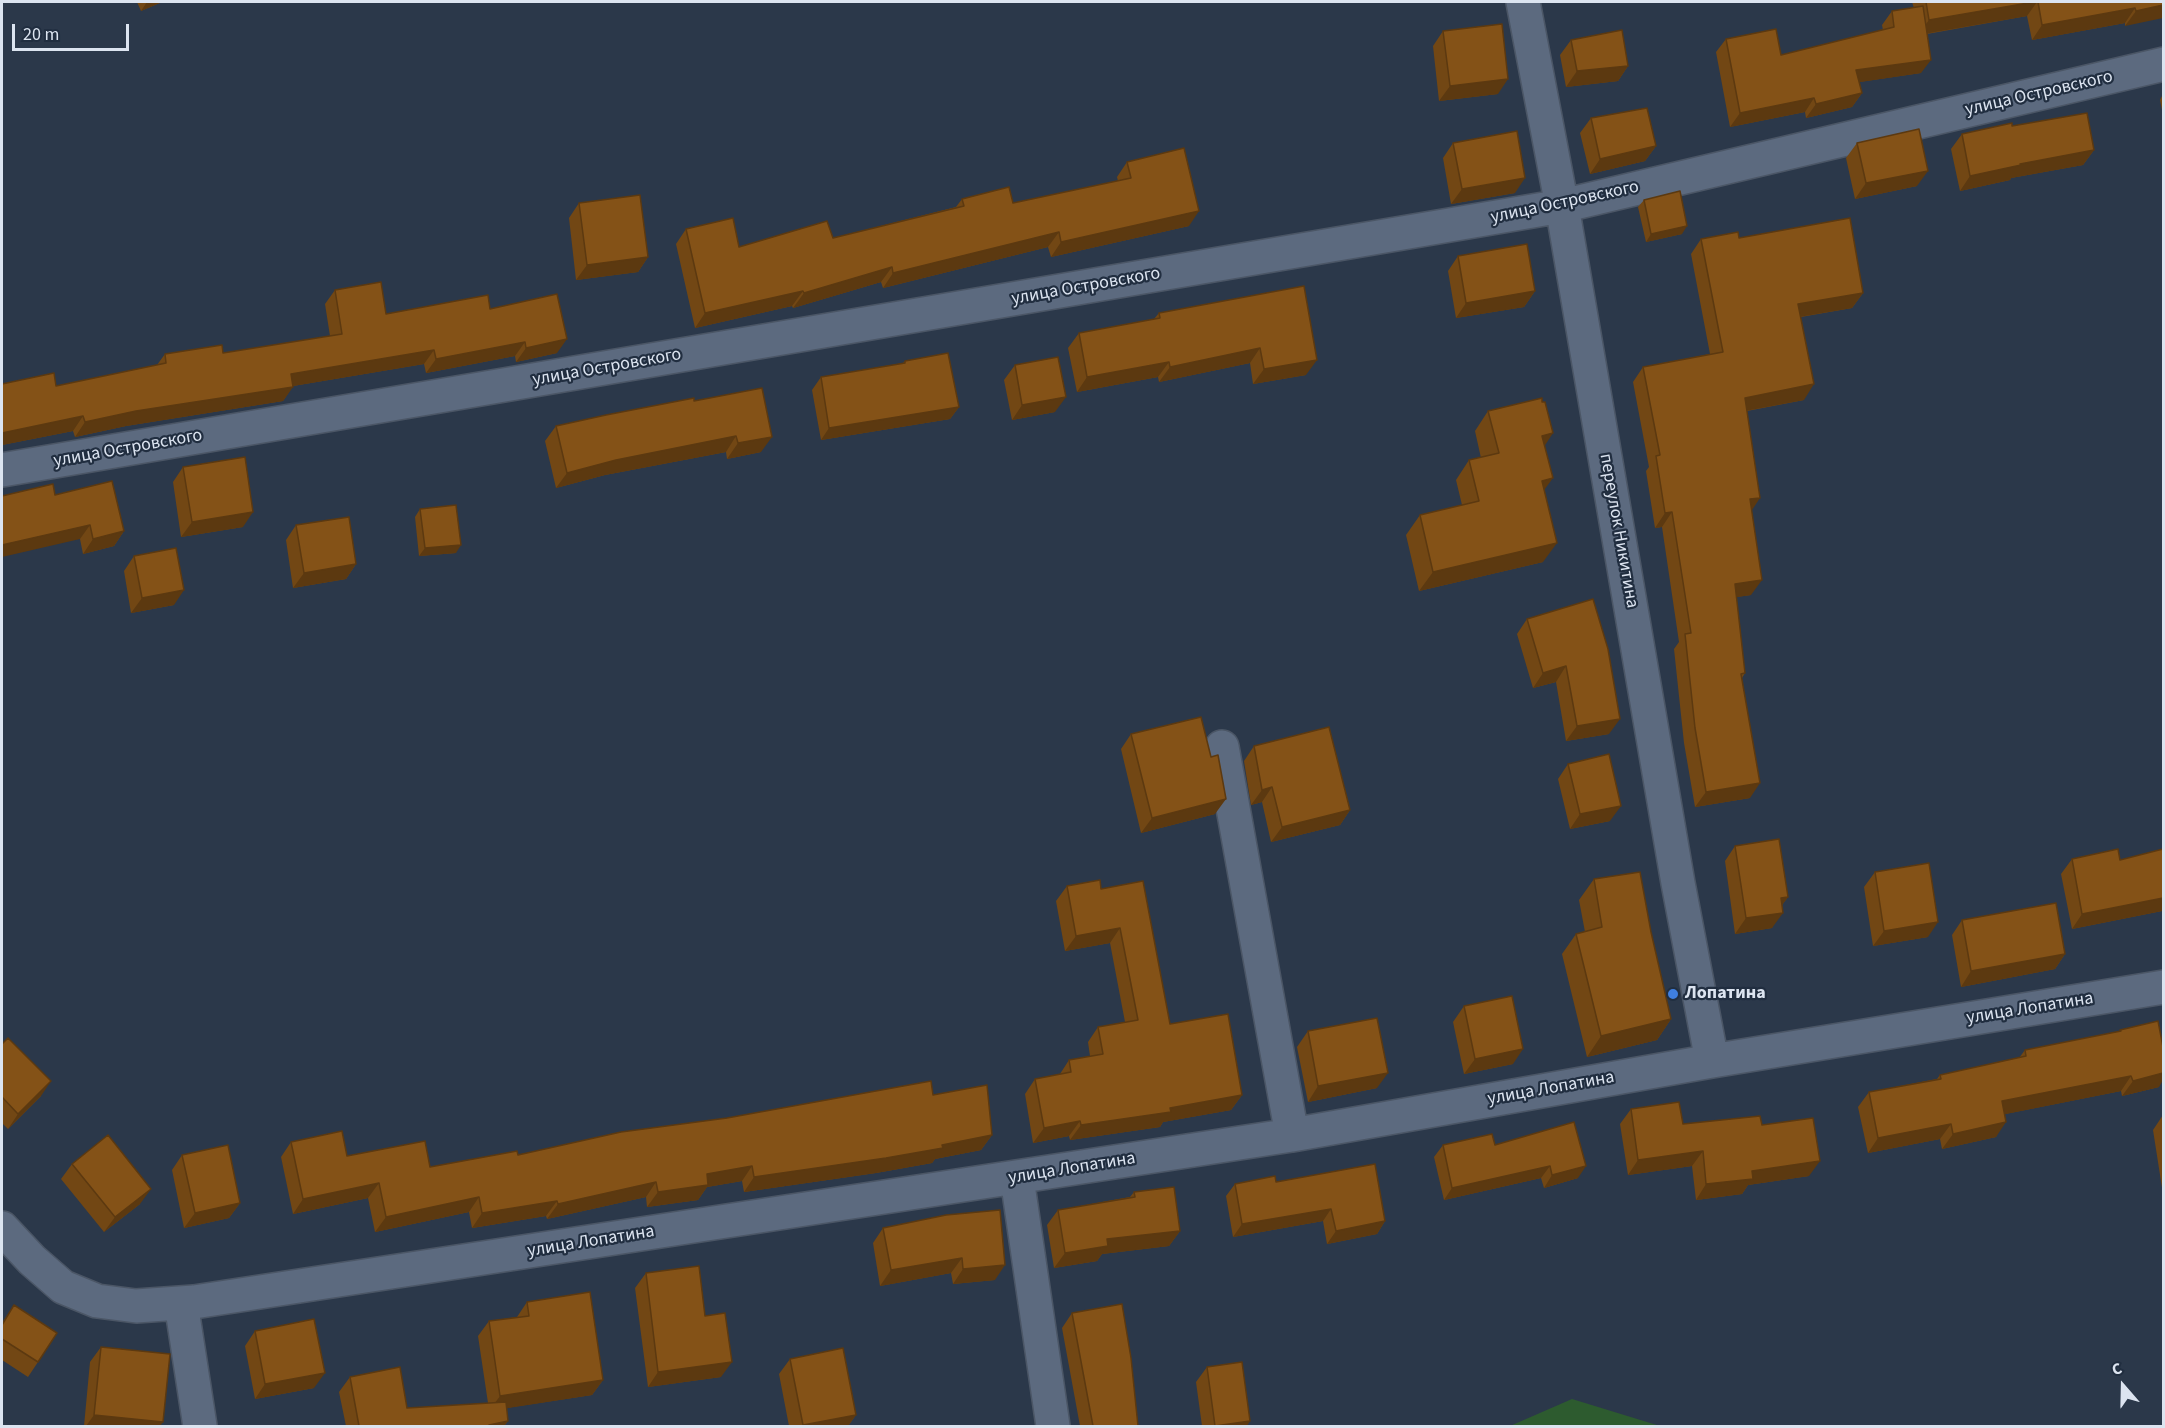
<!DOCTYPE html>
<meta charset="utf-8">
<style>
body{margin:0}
#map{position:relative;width:2165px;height:1428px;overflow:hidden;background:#2b384a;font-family:"Source Sans 3",sans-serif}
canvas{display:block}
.frame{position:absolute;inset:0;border:3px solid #dce4f0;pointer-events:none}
.north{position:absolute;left:2093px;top:1356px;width:60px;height:60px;-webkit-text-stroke:4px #212e40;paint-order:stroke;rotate:340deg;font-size:16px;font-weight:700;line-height:24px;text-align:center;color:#dce4f0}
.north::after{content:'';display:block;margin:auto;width:21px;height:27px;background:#dce4f0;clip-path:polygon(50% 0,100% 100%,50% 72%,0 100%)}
.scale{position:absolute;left:12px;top:24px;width:117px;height:27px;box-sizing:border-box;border:3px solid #dce4f0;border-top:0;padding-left:8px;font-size:18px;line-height:21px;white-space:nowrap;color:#dce4f0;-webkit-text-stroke:4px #212e40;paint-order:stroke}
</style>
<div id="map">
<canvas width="2165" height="1428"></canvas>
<div class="frame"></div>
<div class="north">С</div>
<div class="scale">20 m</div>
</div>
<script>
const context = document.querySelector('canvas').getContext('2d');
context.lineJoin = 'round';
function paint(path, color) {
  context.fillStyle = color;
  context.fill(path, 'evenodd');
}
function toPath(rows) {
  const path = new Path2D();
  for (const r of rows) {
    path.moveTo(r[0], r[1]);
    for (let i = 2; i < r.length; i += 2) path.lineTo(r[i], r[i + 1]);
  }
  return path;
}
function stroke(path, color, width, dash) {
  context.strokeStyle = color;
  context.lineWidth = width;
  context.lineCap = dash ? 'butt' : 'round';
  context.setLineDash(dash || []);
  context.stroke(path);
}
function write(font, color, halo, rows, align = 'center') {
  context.font = font + ' "Source Sans 3",sans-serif';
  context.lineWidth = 4.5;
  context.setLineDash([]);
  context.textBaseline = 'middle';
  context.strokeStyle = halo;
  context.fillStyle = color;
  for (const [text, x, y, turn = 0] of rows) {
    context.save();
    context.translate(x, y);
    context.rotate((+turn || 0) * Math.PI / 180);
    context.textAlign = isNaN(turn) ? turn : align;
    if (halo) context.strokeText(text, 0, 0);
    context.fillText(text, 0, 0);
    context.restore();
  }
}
paint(toPath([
 [1572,1399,1660,1426,1510,1426]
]), '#2d5b2f');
const minor = toPath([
 [1523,2,1562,206,1678,883,1712,1061],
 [2,470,1562,206,2164,64],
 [1222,747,1292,1135],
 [1017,1178,1053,1426],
 [2,1228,32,1260,63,1287,97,1301,136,1306,194,1302,1292,1135,1712,1061,2164,987],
 [181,1303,200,1426]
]);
stroke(minor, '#4b5666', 36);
stroke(minor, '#5c6a7f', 33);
paint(toPath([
 [137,2,162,2,141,11],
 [1912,2,2163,2,2125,26,2125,23,2032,40,2027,16,1927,34,1921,73,1859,82,1862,93,1852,107,1806,118,1805,112,1730,127,1716,52,1726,39,1781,55,1883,30,1882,25,1892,11,1914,8],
 [1443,31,1498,94,1439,101,1433,46],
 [1571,40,1628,66,1618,81,1566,87,1560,55],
 [2163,94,2163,115,2160,100],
 [1591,118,1656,146,1645,161,1590,174,1580,133],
 [2012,126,2094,150,2083,165,2011,178,2010,180,1960,191,1951,149,1962,134],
 [1453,143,1515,193,1451,204,1443,158],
 [1857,143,1917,186,1855,199,1846,158],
 [1127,162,1189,226,1051,257,1048,247,883,288,881,282,793,308,792,306,695,328,676,244,686,229,739,247,833,238,956,207,962,199,1013,203,1118,181,1117,177],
 [1644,200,1682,234,1646,242,1638,207],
 [579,203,648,257,638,272,576,280,569,218],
 [1739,238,1863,293,1852,308,1801,317,1804,400,1747,411,1752,510,1751,595,1736,597,1745,673,1742,678,1750,798,1695,807,1684,743,1674,649,1679,642,1662,527,1655,528,1646,471,1649,467,1633,382,1643,367,1710,354,1691,254,1701,239],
 [1458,256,1535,291,1524,307,1456,318,1448,271],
 [1304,286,1306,375,1253,384,1250,363,1159,382,1158,377,1077,392,1068,348,1079,333,1154,319,1159,313],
 [335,290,386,314,490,309,557,353,516,362,515,356,426,373,424,364,293,386,283,401,126,426,75,437,73,431,2,445,2,384,56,386,157,365,165,354,223,353,330,336,325,304],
 [905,361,959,407,950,419,821,440,812,390,821,377,903,363],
 [1015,365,1055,412,1012,420,1004,380],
 [694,401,761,452,727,459,726,452,605,475,556,488,545,441,556,426],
 [1488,411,1545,445,1543,562,1419,591,1406,535,1420,515,1462,505,1456,480,1469,460,1481,458,1475,431],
 [183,467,243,527,181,537,173,482],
 [55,495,124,531,114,546,83,554,80,539],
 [420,509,456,553,419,556,415,517],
 [296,525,356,564,346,579,293,588,286,540],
 [134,556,174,605,131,613,124,571],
 [1593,599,1609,734,1566,741,1556,682,1533,688,1517,634,1527,619],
 [1131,734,1215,814,1141,833,1121,749],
 [1254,746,1350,810,1340,825,1271,842,1262,802,1251,805,1244,761],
 [1568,764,1610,821,1570,829,1558,779],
 [1735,846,1788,897,1782,905,1772,928,1735,934,1725,861],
 [2163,849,2163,916,2162,911,2072,929,2061,874,2072,859,2120,860],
 [1875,872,1928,937,1873,946,1864,887],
 [1594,879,1651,932,1671,1019,1657,1040,1587,1057,1562,954,1576,934,1585,932,1579,900],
 [1067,886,1101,889,1170,1024,1242,1095,1231,1110,1163,1122,1160,1127,1070,1140,1069,1136,1033,1143,1025,1094,1035,1079,1060,1074,1069,1060,1090,1056,1088,1042,1098,1027,1125,1022,1110,943,1065,951,1056,901],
 [1962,920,2065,954,2055,969,1961,987,1952,935],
 [1464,1006,1513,1064,1464,1074,1453,1022],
 [2120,1030,2159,1087,2122,1096,2121,1091,2005,1114,1996,1137,1942,1149,1940,1139,1868,1153,1858,1107,1869,1092,1937,1079,1940,1075,2019,1058,2025,1050,2119,1032],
 [1308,1031,1377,1088,1308,1102,1297,1047],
 [2,1044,41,1096,8,1129,2,1123],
 [933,1095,992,1135,981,1150,935,1159,932,1163,876,1173,744,1192,742,1181,707,1187,698,1200,647,1207,646,1197,547,1219,546,1216,472,1228,469,1212,375,1232,368,1198,293,1214,281,1157,291,1142,347,1156,430,1167],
 [1631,1109,1683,1124,1762,1125,1809,1176,1748,1185,1742,1194,1696,1200,1692,1166,1628,1175,1620,1124],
 [2163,1115,2163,1194,2153,1130],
 [1443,1145,1495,1145,1578,1178,1544,1188,1541,1178,1444,1200,1434,1157],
 [182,1155,240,1203,229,1218,184,1228,172,1170],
 [72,1164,140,1204,104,1232,61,1179],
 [1276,1182,1385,1221,1377,1234,1327,1244,1323,1221,1233,1237,1226,1196,1235,1184],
 [1134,1192,1180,1231,1169,1246,1102,1254,1097,1261,1054,1268,1047,1225,1058,1210,1130,1197],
 [946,1215,995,1280,953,1284,951,1273,880,1286,873,1243,883,1228],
 [646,1273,705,1316,721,1377,648,1387,635,1288],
 [527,1302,603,1380,592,1395,506,1408,508,1421,504,1426,346,1426,339,1392,350,1377,407,1408,488,1403,478,1336,489,1321,517,1317],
 [14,1305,38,1362,28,1377,2,1360,2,1323],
 [1072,1313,1138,1426,1080,1426,1062,1328],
 [255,1331,314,1388,255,1399,245,1346],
 [101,1347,160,1426,84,1426,90,1362],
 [790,1359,856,1415,848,1426,789,1426,779,1374],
 [1207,1367,1247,1426,1202,1426,1196,1382]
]), '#724714');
paint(toPath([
 [147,2,162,2,141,11],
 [2034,2,2037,2,2027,16,1918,35,1929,20],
 [2163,5,2163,18,2125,26,2136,11],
 [2135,8,2125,23,2032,40,2042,25],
 [1931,60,1921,73,1847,84,1856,70],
 [1628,66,1618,81,1566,87,1577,71],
 [1508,79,1498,94,1439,101,1450,86],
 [1862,93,1852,107,1806,118,1816,104],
 [1814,98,1805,112,1730,127,1740,113],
 [1656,146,1645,161,1590,174,1600,159],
 [2094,150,2083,165,2011,178,2010,180,1960,191,1970,176,2020,164],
 [1928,171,1917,186,1855,199,1866,183],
 [1525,178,1515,193,1451,204,1462,189],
 [1199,211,1189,226,1051,257,1061,242],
 [1687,226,1682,234,1646,242,1651,234],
 [1059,232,1048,247,883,288,893,273],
 [648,257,638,272,576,280,587,265],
 [892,267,881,282,793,308,804,293],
 [803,291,792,306,695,328,705,313],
 [1535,291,1524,307,1456,318,1466,303],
 [1863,293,1852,308,1787,319,1798,304],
 [567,339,557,353,516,362,526,348],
 [525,342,515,356,426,373,436,359],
 [1260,348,1250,363,1159,382,1170,367],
 [434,350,424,364,281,388,291,374],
 [1317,360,1306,375,1253,384,1264,369],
 [1169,362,1158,377,1077,392,1087,377],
 [1814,384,1804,400,1734,413,1745,398],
 [293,387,283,401,126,426,75,437,85,422,136,411],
 [1066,397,1055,412,1012,420,1022,405],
 [959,407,950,419,821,440,829,428],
 [83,416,73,431,2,445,2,433],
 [1553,433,1540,453,1542,436],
 [736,436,726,452,605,475,556,488,567,473,616,460],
 [772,437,761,452,727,459,738,443],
 [1553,478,1539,497,1542,481],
 [1760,498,1750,513,1750,499],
 [253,512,243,527,181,537,192,522],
 [1672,512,1662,527,1655,528,1665,513],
 [90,525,80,539,2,557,2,545],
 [124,531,114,546,83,554,93,539],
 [1557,543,1543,562,1419,591,1433,572],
 [461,545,456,553,419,556,425,548],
 [356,564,346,579,293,588,304,573],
 [1762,580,1751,595,1724,599,1735,584],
 [184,590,174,605,131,613,142,598],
 [1566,666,1556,682,1533,688,1543,673],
 [1620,719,1609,734,1566,741,1577,726],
 [1760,783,1750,798,1695,807,1706,792],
 [1272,787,1262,802,1251,805,1262,790],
 [1226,799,1215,814,1141,833,1152,818],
 [1621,806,1610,821,1570,829,1580,814],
 [1350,810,1340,825,1271,842,1282,827],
 [1788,897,1777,912,1781,898],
 [2163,898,2163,909,2162,911,2072,929,2082,914],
 [1783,913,1772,928,1735,934,1746,918],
 [1938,922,1928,937,1873,946,1884,931],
 [1120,928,1110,943,1065,951,1076,936],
 [2065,954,2055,969,1961,987,1971,971],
 [1671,1019,1657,1040,1587,1057,1601,1036],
 [1523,1049,1513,1064,1464,1074,1475,1059],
 [1388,1073,1377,1088,1308,1102,1318,1086],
 [2163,1073,2163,1080,2159,1087,2122,1096,2133,1081],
 [2131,1076,2121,1091,1991,1117,2002,1101],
 [51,1081,41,1096,8,1129,18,1114],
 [1242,1095,1231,1110,1163,1122,1160,1127,1070,1140,1081,1125],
 [1080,1121,1069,1136,1033,1143,1044,1128],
 [2006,1122,1996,1137,1942,1149,1953,1134],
 [1951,1124,1940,1139,1868,1153,1878,1138],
 [992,1135,981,1150,935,1159,932,1163,876,1173,744,1192,754,1177,942,1145],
 [1703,1151,1692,1166,1628,1175,1638,1160],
 [1820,1161,1809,1176,1748,1185,1742,1194,1696,1200,1706,1184,1752,1171],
 [752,1166,742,1181,707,1187,698,1200,647,1207,658,1192,707,1174],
 [1550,1166,1541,1178,1444,1200,1452,1188],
 [1586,1166,1578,1178,1544,1188,1552,1175],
 [656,1182,646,1197,547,1219,558,1204],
 [379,1183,368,1198,293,1214,303,1199],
 [151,1189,140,1204,104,1232,115,1217],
 [479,1197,469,1212,375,1232,386,1217],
 [557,1201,546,1216,472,1228,482,1213],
 [240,1203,229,1218,184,1228,195,1213],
 [1331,1209,1323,1221,1233,1237,1242,1224],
 [1385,1221,1377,1234,1327,1244,1336,1231],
 [1180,1231,1169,1246,1102,1254,1097,1261,1054,1268,1065,1253,1107,1239],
 [962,1258,951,1273,880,1286,891,1270],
 [1005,1265,995,1280,953,1284,963,1269],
 [732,1362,721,1377,648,1387,658,1372],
 [325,1373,314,1388,255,1399,265,1384],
 [603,1380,592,1395,489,1411,500,1396],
 [94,1415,163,1422,160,1426,86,1426],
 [856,1415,848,1426,802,1426,803,1425],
 [508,1421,504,1426,488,1426,489,1425],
 [1250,1421,1247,1426,1215,1426]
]), '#5c3910');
const building = toPath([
 [1926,2,2034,2,1929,20,1926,2],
 [2038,2,2163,2,2163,5,2136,11,2135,8,2042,25,2038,2],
 [1923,6,1931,60,1856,70,1862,93,1816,104,1814,98,1740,113,1726,39,1776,29,1781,55,1894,27,1892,11,1923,6],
 [1502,24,1508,79,1450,86,1443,31,1502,24],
 [1622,30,1628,66,1577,71,1571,40,1622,30],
 [1647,108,1656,146,1600,159,1591,118,1647,108],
 [2087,113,2094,150,2020,164,2021,165,1970,176,1962,134,2012,123,2012,126,2087,113],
 [1919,129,1928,171,1866,183,1857,143,1919,129],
 [1517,131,1525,178,1462,189,1453,143,1517,131],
 [1184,148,1199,211,1061,242,1059,232,893,273,892,267,804,293,803,291,705,313,686,229,733,218,739,247,827,221,833,238,964,206,962,199,1009,187,1013,203,1131,178,1127,162,1184,148],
 [1680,191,1687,226,1651,234,1644,200,1680,191],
 [640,195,648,257,587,265,579,203,640,195],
 [1850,218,1863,293,1798,304,1814,384,1745,398,1760,498,1750,499,1762,580,1735,584,1745,673,1741,674,1760,783,1706,792,1695,728,1685,634,1691,633,1672,512,1665,513,1656,456,1660,455,1643,367,1723,352,1701,239,1738,232,1739,238,1850,218],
 [1527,244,1535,291,1466,303,1458,256,1527,244],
 [381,282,386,314,488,295,490,309,557,294,567,339,526,348,525,342,436,359,434,350,291,374,293,387,136,411,85,422,83,416,2,433,2,384,54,373,56,386,166,363,165,354,222,345,223,353,342,334,335,290,381,282],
 [1304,286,1317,360,1264,369,1260,348,1170,367,1169,362,1087,377,1079,333,1160,318,1159,313,1304,286],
 [948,353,959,407,829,428,821,377,905,363,905,361,948,353],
 [1058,357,1066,397,1022,405,1015,365,1058,357],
 [762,388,772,437,738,443,736,436,616,460,567,473,556,426,606,415,694,398,694,401,762,388],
 [1542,398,1542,402,1545,402,1553,433,1542,436,1553,478,1542,481,1557,543,1433,572,1420,515,1479,501,1469,460,1499,453,1488,411,1542,398],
 [245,457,253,512,192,522,183,467,245,457],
 [112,481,124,531,93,539,90,525,2,545,2,496,53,484,55,495,112,481],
 [456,505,461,545,425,548,420,509,456,505],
 [349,517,356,564,304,573,296,525,349,517],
 [176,548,184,590,142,598,134,556,176,548],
 [1593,599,1608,649,1620,719,1577,726,1566,666,1543,673,1527,619,1593,599],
 [1201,717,1211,757,1218,755,1226,799,1152,818,1131,734,1201,717],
 [1329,727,1350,810,1282,827,1272,787,1262,790,1254,746,1329,727],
 [1609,754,1621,806,1580,814,1568,764,1609,754],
 [1779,839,1788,897,1781,898,1783,913,1746,918,1735,846,1779,839],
 [2118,849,2120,860,2163,849,2163,898,2082,914,2072,859,2118,849],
 [1929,863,1938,922,1884,931,1875,872,1929,863],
 [1640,872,1651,932,1671,1019,1601,1036,1576,934,1602,927,1594,879,1640,872],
 [1100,880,1101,889,1143,881,1170,1024,1228,1014,1242,1095,1170,1108,1171,1112,1081,1125,1080,1121,1044,1128,1035,1079,1071,1072,1069,1060,1103,1054,1098,1027,1138,1020,1120,928,1076,936,1067,886,1100,880],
 [2056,903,2065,954,1971,971,1962,920,2056,903],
 [1512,996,1523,1049,1475,1059,1464,1006,1512,996],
 [1377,1018,1388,1073,1318,1086,1308,1031,1377,1018],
 [2158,1021,2163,1047,2163,1073,2133,1081,2131,1076,2002,1101,2006,1122,1953,1134,1951,1124,1878,1138,1869,1092,1941,1079,1940,1075,2026,1056,2025,1050,2121,1031,2120,1030,2158,1021],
 [8,1038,51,1081,18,1114,2,1097,2,1044,8,1038],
 [931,1081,933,1095,987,1085,992,1135,942,1145,943,1148,886,1158,754,1177,752,1166,707,1174,708,1185,658,1192,656,1182,558,1204,557,1201,482,1213,479,1197,386,1217,379,1183,303,1199,291,1142,342,1131,347,1156,425,1141,430,1167,517,1151,518,1155,621,1132,727,1118,931,1081],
 [1679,1102,1683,1124,1760,1116,1762,1125,1813,1118,1820,1161,1752,1171,1753,1179,1706,1184,1703,1151,1638,1160,1631,1109,1679,1102],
 [1574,1122,1586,1166,1552,1175,1550,1166,1452,1188,1443,1145,1492,1134,1495,1145,1574,1122],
 [108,1135,151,1189,115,1217,72,1164,108,1135],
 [228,1145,240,1203,195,1213,182,1155,228,1145],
 [1375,1164,1385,1221,1336,1231,1331,1209,1242,1224,1235,1184,1275,1176,1276,1182,1375,1164],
 [1174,1187,1180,1231,1107,1239,1108,1246,1065,1253,1058,1210,1135,1197,1134,1192,1174,1187],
 [1000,1210,1005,1265,963,1269,962,1258,891,1270,883,1228,946,1215,1000,1210],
 [699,1266,705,1316,725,1313,732,1362,658,1372,646,1273,699,1266],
 [590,1292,603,1380,500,1396,489,1321,529,1316,527,1302,590,1292],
 [1122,1304,1131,1358,1138,1426,1087,1426,1093,1426,1072,1313,1122,1304],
 [14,1305,57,1333,38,1362,2,1339,2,1325,14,1305],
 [314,1319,325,1373,265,1384,255,1331,314,1319],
 [101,1347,170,1354,163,1422,94,1415,101,1347],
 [843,1348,856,1415,803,1425,790,1359,843,1348],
 [1242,1362,1250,1421,1215,1426,1207,1367,1242,1362],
 [400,1367,407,1408,506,1402,508,1421,489,1425,489,1426,359,1426,350,1377,400,1367]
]);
paint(building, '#845217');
stroke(building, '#5c3910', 1.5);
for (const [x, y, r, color] of [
 [1673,994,6,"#3f7fe0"]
]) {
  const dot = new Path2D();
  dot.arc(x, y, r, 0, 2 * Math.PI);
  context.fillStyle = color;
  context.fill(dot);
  stroke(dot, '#212e40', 2);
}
write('18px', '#dce4f0', '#212e40', [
 ["улица Островского",2039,94,-13],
 ["улица Островского",1565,203,-12],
 ["улица Островского",1086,287,-10],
 ["улица Островского",607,368,-10],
 ["улица Островского",128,449,-10],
 ["переулок Никитина",1618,531,80],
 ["улица Лопатина",2030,1009,-9],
 ["улица Лопатина",1551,1089,-10],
 ["улица Лопатина",1072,1169,-9],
 ["улица Лопатина",591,1242,-9]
]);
write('bold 18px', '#dce4f0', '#212e40', [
 ["Лопатина",1685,994]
], 'left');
</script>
